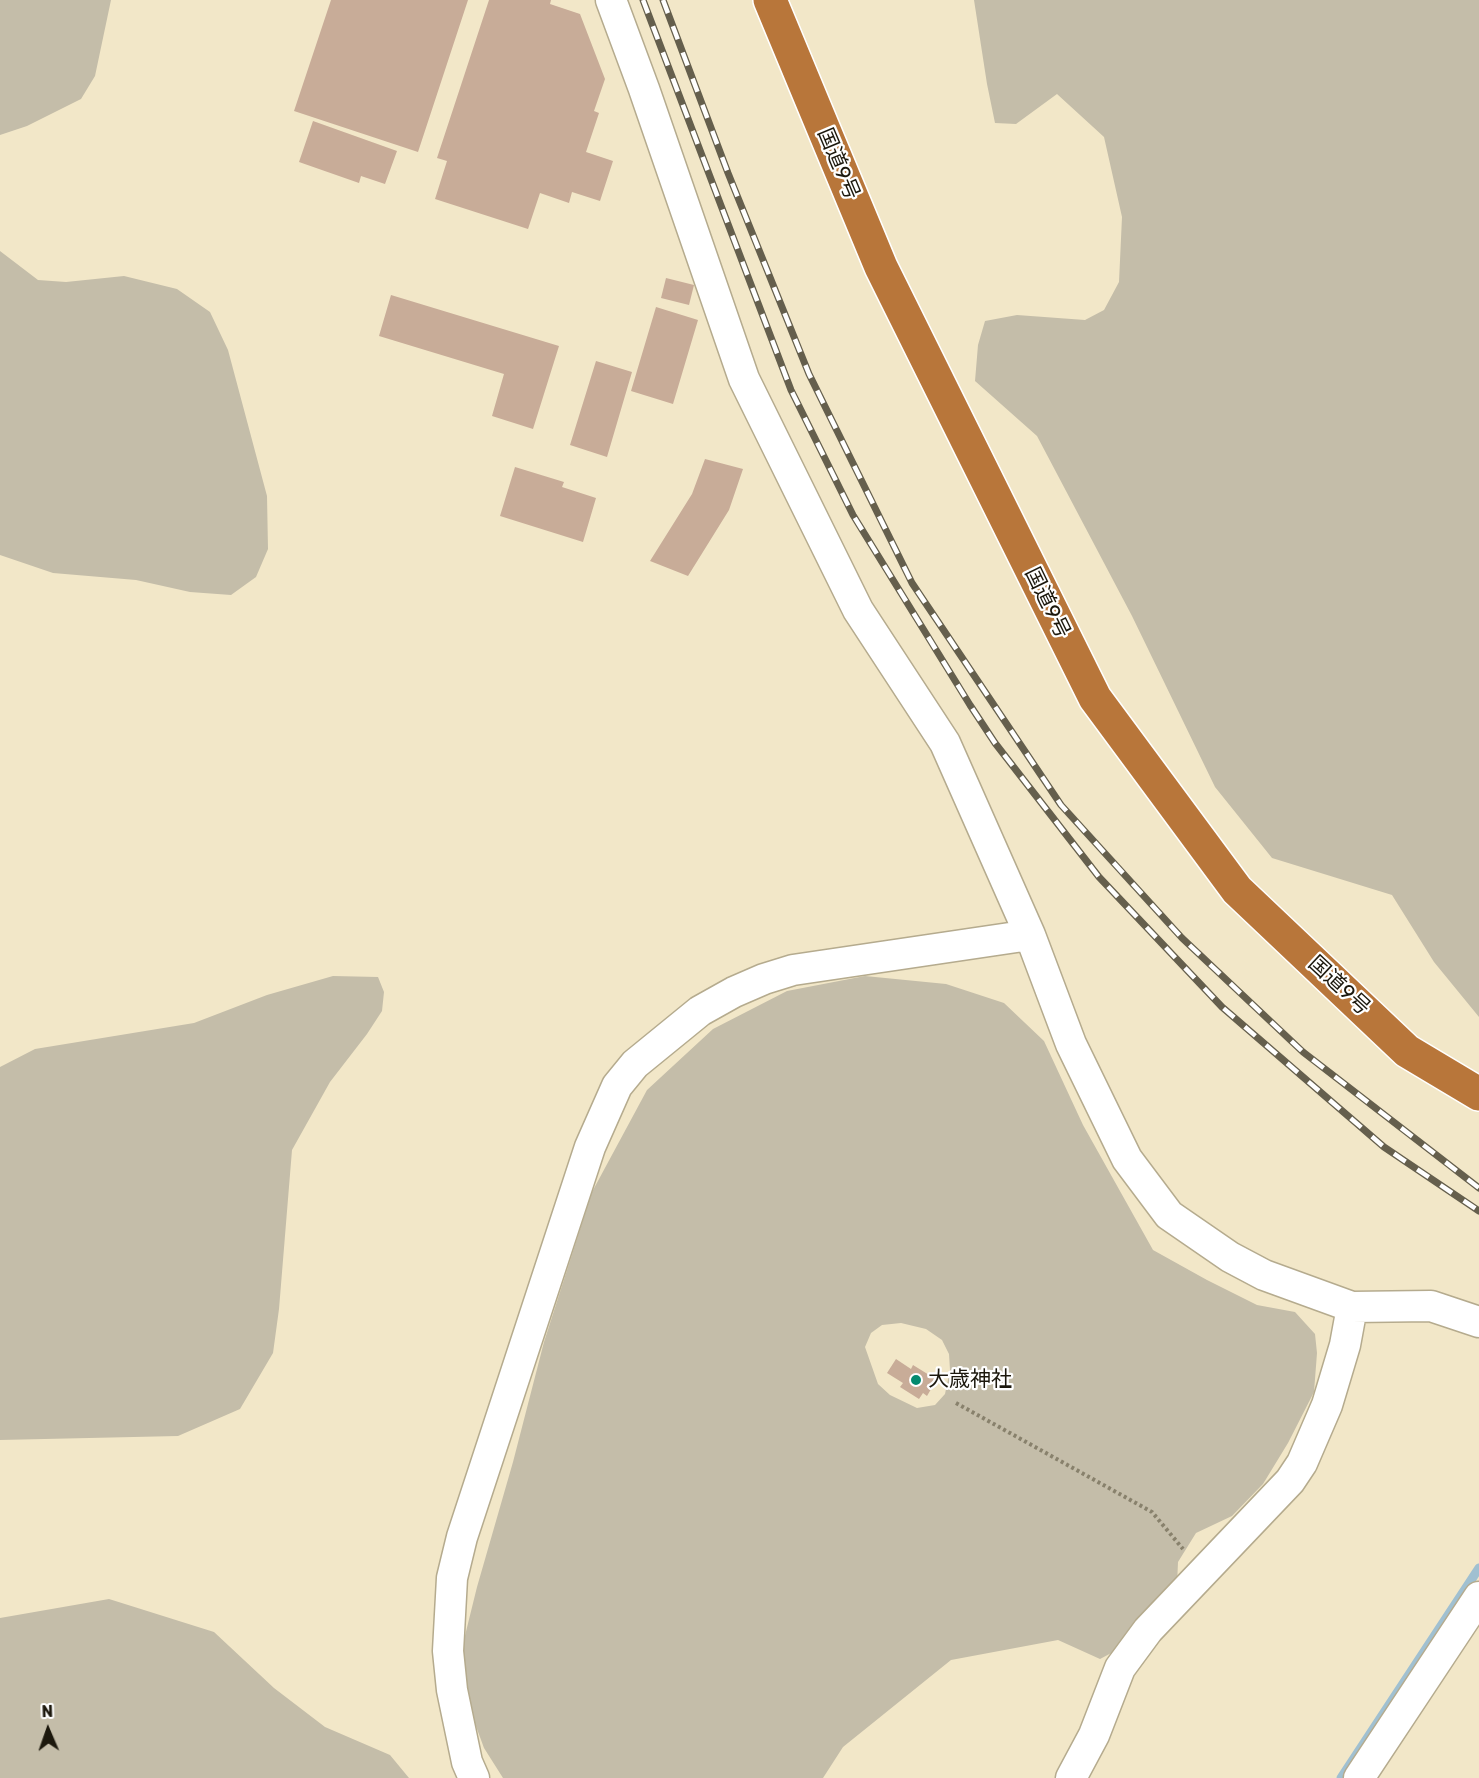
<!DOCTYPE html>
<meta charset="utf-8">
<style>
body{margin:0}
#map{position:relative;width:1479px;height:1778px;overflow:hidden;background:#f2e7c8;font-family:Rubik,sans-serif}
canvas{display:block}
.north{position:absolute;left:18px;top:1700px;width:60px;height:60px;-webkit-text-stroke:4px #fff;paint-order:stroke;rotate:358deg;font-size:16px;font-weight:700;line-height:24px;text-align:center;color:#1c180d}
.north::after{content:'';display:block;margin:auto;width:21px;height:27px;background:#1c180d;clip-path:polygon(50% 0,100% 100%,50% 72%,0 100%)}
</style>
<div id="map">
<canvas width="1479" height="1778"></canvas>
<div class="north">N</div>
</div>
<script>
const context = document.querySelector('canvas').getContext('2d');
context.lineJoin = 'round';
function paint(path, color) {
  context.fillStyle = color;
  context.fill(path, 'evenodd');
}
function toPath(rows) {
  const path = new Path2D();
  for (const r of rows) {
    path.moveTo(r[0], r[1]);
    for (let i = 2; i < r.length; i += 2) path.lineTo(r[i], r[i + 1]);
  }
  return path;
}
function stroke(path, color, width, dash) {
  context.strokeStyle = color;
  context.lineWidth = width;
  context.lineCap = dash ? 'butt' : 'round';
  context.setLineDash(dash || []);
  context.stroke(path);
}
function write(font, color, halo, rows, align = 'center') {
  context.font = font + ' Rubik,"Noto Sans JP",sans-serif';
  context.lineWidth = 4.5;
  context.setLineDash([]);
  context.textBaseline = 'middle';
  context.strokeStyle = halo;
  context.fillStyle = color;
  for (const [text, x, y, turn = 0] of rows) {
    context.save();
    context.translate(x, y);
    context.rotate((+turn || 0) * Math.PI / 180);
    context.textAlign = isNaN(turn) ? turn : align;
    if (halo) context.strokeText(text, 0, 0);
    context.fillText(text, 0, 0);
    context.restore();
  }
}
paint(toPath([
 [0,0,111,0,95,76,81,99,27,126,0,135],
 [974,0,1479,0,1479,1017,1434,962,1392,895,1272,858,1215,787,1132,616,1037,436,975,381,978,345,985,321,1017,315,1085,320,1104,310,1119,282,1122,217,1104,137,1057,94,1016,124,995,123,987,84],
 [0,251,38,280,66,282,124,276,177,289,210,312,228,350,267,496,268,549,256,577,231,595,190,592,136,580,53,573,0,555],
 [333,976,378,977,384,992,382,1011,367,1034,330,1082,292,1150,279,1309,273,1353,240,1409,178,1436,0,1440,0,1067,35,1049,194,1023,267,995],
 [865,976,946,984,1004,1003,1044,1041,1083,1125,1153,1250,1207,1280,1257,1305,1295,1312,1315,1334,1317,1353,1314,1392,1288,1443,1263,1484,1232,1516,1196,1533,1178,1562,1177,1586,1132,1642,1100,1659,1058,1640,951,1660,843,1747,823,1778,503,1778,484,1748,456,1672,477,1587,513,1462,544,1342,592,1192,647,1090,713,1029,787,991],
 [901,1323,926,1329,942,1340,949,1354,950,1370,945,1394,935,1405,917,1408,890,1395,878,1384,865,1347,871,1333,882,1325],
 [109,1599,214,1632,274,1688,325,1727,390,1755,409,1778,0,1778,0,1618]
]), '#c4bda9');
stroke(toPath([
 [1341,1778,1479,1568]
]), '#a0c0d1', 9);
paint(toPath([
 [331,0,468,0,418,152,294,111],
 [489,0,551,0,550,4,580,14,605,79,594,111,599,113,586,152,613,161,600,201,572,192,569,203,540,193,528,229,435,199,447,161,437,158],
 [313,121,397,151,385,184,361,176,359,183,299,162],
 [666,278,694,285,689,305,661,298],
 [391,295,559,346,533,429,492,416,504,374,379,336],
 [656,307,698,320,673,404,631,391],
 [596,361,632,372,607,457,570,445],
 [705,459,743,469,729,510,688,576,650,561,692,494],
 [515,467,564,482,562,487,596,498,583,542,500,516],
 [896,1359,911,1369,913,1365,934,1378,932,1383,934,1384,927,1396,923,1393,919,1399,900,1387,903,1383,887,1373]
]), '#c8ac98');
const street = toPath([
 [611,0,644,89,744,379,858,610,945,743,1030,935,1071,1044,1127,1159,1169,1215,1230,1257,1264,1275,1352,1307,1431,1306,1479,1322],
 [474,1778,467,1762,452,1690,448,1651,452,1578,462,1537,590,1147,617,1086,635,1064,700,1011,734,992,764,979,793,970,1030,935],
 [1071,1778,1094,1735,1120,1668,1148,1630,1290,1481,1302,1463,1327,1405,1345,1345,1352,1307],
 [1359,1778,1479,1597]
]);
const highway = toPath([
 [770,0,881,267,1095,698,1237,890,1407,1051,1479,1094]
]);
stroke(street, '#b5ab8e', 33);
stroke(highway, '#fff', 36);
stroke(toPath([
 [956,1403,1152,1512,1183,1549]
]), '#88816c', 4, [3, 3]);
stroke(street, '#fff', 30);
stroke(highway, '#b8763a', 33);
const rail = toPath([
 [643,0,791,390,853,515,970,705,995,743,1099,877,1222,1007,1384,1147,1479,1211],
 [663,0,728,173,809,374,912,583,1061,805,1182,938,1303,1052,1479,1188]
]);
stroke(rail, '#655f4d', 7);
stroke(rail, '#fff', 4.5, [14]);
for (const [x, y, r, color] of [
 [916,1380,6,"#038a6f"]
]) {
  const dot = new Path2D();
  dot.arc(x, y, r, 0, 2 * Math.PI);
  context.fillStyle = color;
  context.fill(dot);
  stroke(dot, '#fff', 2);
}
write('21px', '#1c180d', '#fff', [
 ["国道9号",838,164,67],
 ["国道9号",1047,603,64],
 ["国道9号",1339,986,43]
]);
write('21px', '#1c180d', '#fff', [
 ["大歳神社",928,1380]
], 'left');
</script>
